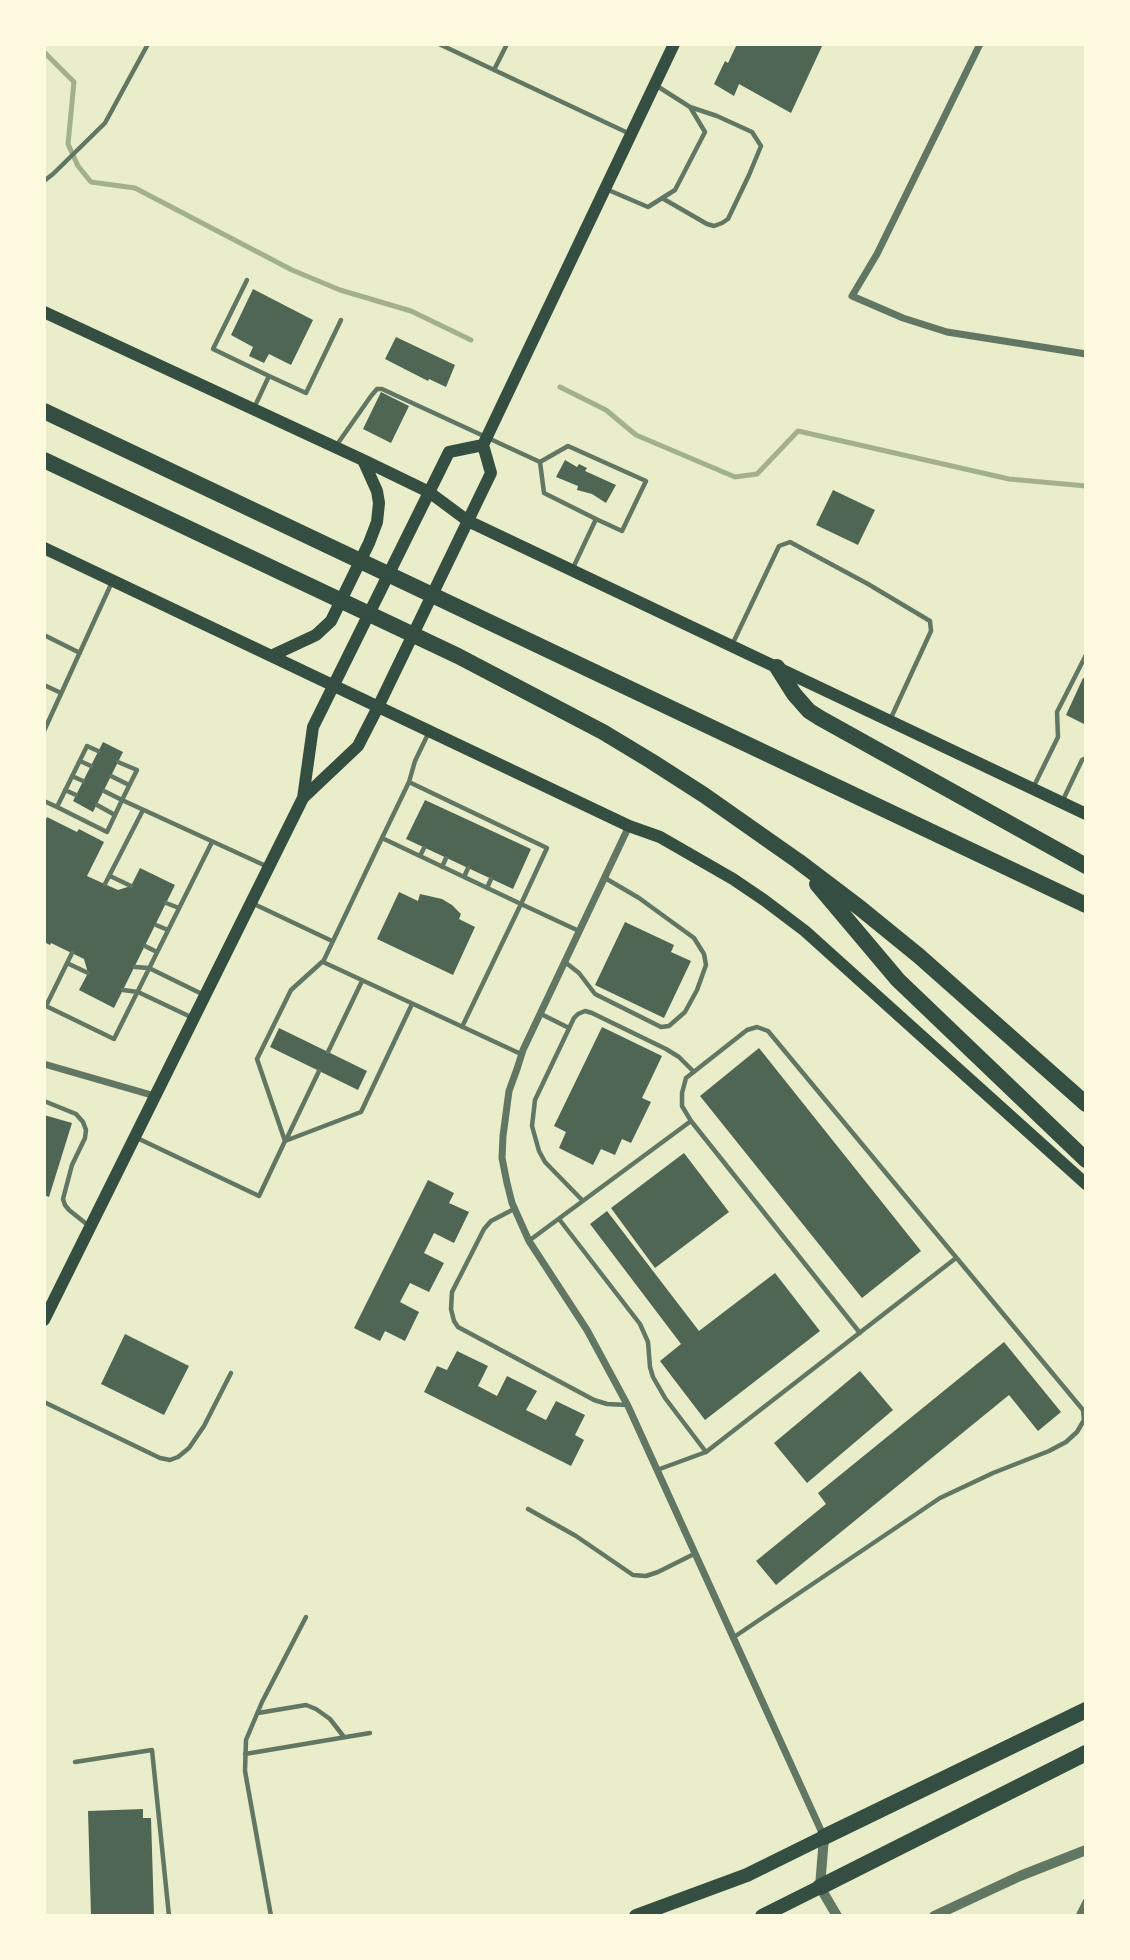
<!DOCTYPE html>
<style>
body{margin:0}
#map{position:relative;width:1130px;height:1960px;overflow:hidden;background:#e9edc9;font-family:"Source Sans 3",sans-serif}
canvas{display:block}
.frame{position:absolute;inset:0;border:46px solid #fefae0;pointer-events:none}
</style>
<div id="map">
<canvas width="1130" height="1960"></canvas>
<div class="frame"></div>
</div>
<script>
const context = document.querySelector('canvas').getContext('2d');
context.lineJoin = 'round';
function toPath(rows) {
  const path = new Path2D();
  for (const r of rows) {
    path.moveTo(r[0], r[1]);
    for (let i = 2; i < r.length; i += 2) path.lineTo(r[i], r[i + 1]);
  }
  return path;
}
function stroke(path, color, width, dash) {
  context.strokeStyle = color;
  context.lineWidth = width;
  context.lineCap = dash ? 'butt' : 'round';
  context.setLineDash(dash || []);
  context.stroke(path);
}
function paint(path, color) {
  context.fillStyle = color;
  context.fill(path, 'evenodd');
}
stroke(toPath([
 [44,52,74,82,68,144,78,166,91,182,135,188,292,270,340,290,411,311,471,340],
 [560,387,606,410,636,435,735,477,757,474,798,431,1009,479,1086,486]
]), '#a3b18a', 5);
paint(toPath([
 [737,44,823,44,791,113,739,84,734,96,714,84,725,61,728,63],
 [253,289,313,320,291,365,269,354,264,363,249,356,253,347,231,335],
 [396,337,455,365,446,387,429,379,428,381,385,359],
 [381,392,409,406,391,443,363,429],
 [565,460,577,467,579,464,587,468,585,471,616,485,606,503,592,494,577,490,578,486,556,477],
 [833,490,875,510,858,545,816,525],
 [1083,678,1086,679,1086,725,1066,715],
 [103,742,123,752,93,812,73,801],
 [425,800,531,849,513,889,406,839],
 [47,817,77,832,79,829,104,842,87,876,118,890,131,886,140,868,175,885,114,1008,79,990,88,973,84,959,51,943,50,945,44,942,44,824],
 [399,892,418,901,420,894,442,899,452,905,461,914,459,919,475,927,453,975,377,939],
 [625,922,674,945,671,952,691,961,664,1018,595,985],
 [602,1027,662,1056,642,1098,651,1102,631,1143,622,1139,615,1155,601,1149,593,1165,559,1148,566,1132,554,1126],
 [279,1028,367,1071,358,1090,270,1047],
 [759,1048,921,1251,862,1298,700,1096],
 [44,1115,72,1123,49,1197,44,1195],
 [684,1153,729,1212,655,1268,611,1208],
 [428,1180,454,1193,449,1203,469,1212,454,1243,434,1233,424,1253,444,1263,429,1292,410,1283,400,1302,419,1312,405,1341,385,1331,380,1341,354,1328],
 [607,1211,699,1331,775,1273,820,1331,705,1420,660,1361,681,1344,590,1224],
 [125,1334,189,1366,164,1415,101,1384],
 [1004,1342,1061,1412,1038,1431,1009,1395,776,1585,756,1561,826,1504,818,1493],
 [457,1351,488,1366,478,1386,497,1396,507,1376,537,1391,526,1410,546,1420,556,1401,585,1415,575,1435,584,1440,571,1466,424,1392,437,1366,447,1370],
 [860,1371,893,1410,807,1483,774,1443],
 [143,1809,143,1818,151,1818,154,1916,91,1916,88,1811]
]), '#4f6655');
stroke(toPath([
 [439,44,628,133],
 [494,70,507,44],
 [44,181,53,174,105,123,148,44],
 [606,189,648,207,675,190,705,132,690,107,657,86],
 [662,198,707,224,714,226,722,223,728,219,749,175,761,146,752,132,717,116,690,107],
 [247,280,213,349,269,376,254,408],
 [269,376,306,393,341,320],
 [336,446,371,396,377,389,382,389,540,462,544,493,596,519,573,568],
 [540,462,568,446,646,481,622,531,596,519],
 [44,635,80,653],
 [732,645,779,546,790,542,868,584,930,621,931,631,890,720],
 [44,685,61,693],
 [44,731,112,582],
 [98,751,87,746,57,807,107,832,115,815],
 [80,761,91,766],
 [72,776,83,781],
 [111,776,129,785],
 [409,782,382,838,521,904,547,848,409,782,415,761,429,732],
 [1033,788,1058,737,1057,712,1086,655],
 [65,790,76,795],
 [104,791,122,800,137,770,118,762],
 [44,801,57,807],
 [1062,802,1082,760,1086,758],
 [97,805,115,815,122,800,266,866],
 [382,838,323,962,521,1054],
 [420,856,424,848],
 [442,867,446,858],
 [110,876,131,886],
 [464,877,468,868],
 [105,884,143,810],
 [487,888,491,879],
 [166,903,179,908],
 [254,904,332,941],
 [156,925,168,930],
 [145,946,157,952],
 [72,953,46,1006,114,1039,212,842],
 [565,962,579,973,595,994,661,1027,669,1026,685,1012,697,990,706,965,704,954,694,938,639,898,605,878],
 [67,963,88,973],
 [135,967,149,968,204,995],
 [123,990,138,992,193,1018],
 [541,1014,569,1028],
 [462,1027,521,904,579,931],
 [328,1052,362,981],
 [44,1101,76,1114,83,1122,86,1130,85,1138,72,1165,63,1199,65,1205,69,1210,89,1226],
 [135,1137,259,1196,285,1141,361,1112,412,1004],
 [286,1140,319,1071],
 [285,1141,257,1059,291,990,322,962],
 [583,1201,545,1162,539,1151,532,1126,535,1100,574,1018,578,1014,585,1011,592,1013,666,1049,679,1057,694,1072],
 [514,1209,491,1221,484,1229,452,1292,451,1309,454,1321,458,1327,594,1400,607,1404,627,1405],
 [559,1219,640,1324,648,1342,650,1367,653,1377,665,1398,706,1452],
 [530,1240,691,1121],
 [44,1402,160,1458,170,1460,178,1457,189,1448,204,1426,231,1373],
 [657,1470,706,1452,956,1258],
 [528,1509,576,1536,633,1575,646,1576,658,1572,694,1554],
 [734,1637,940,1498,993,1473,1049,1451,1066,1442,1077,1432,1084,1420,1083,1410,768,1031,757,1027,747,1030,686,1078,682,1093,682,1106,691,1121,860,1333],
 [258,1713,306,1705,316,1709,330,1719,344,1737],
 [245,1754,370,1733],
 [75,1762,152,1750,169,1916],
 [271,1916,245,1771,246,1740,262,1702,306,1617]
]), '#617663', 4.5);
stroke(toPath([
 [980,44,877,254,852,296,903,318,947,332,1086,354],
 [629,826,523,1050,517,1069,509,1091,503,1136,502,1158,507,1183,512,1203,529,1241,587,1330,628,1406,824,1837],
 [44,1064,155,1096],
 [1079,1916,1086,1902]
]), '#617663', 7);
stroke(toPath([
 [824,1837,820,1887,837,1916],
 [934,1916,1020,1876,1086,1850]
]), '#617663', 10);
stroke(toPath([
 [44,312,363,460,429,492,468,521,1086,814],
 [44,548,629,826,660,837,733,879,764,900,805,931,1086,1184],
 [271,656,316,635,331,621,369,543,377,522,379,503,377,491,363,460],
 [303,798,358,746,378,707,491,473,483,445,674,44],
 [44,1320,300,804,303,798,313,727,449,452,483,445]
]), '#344e41', 12);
stroke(toPath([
 [636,1916,747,1875,824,1837],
 [762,1916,820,1887]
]), '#344e41', 14);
stroke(toPath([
 [44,411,1086,905],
 [44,460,458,656,603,732,651,761,704,795,798,861,860,908,919,956,1086,1104],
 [777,667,794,694,809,711,820,718,1086,866],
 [817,884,898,980,1086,1160],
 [824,1837,1086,1710],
 [820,1887,1086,1753]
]), '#344e41', 16);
</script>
